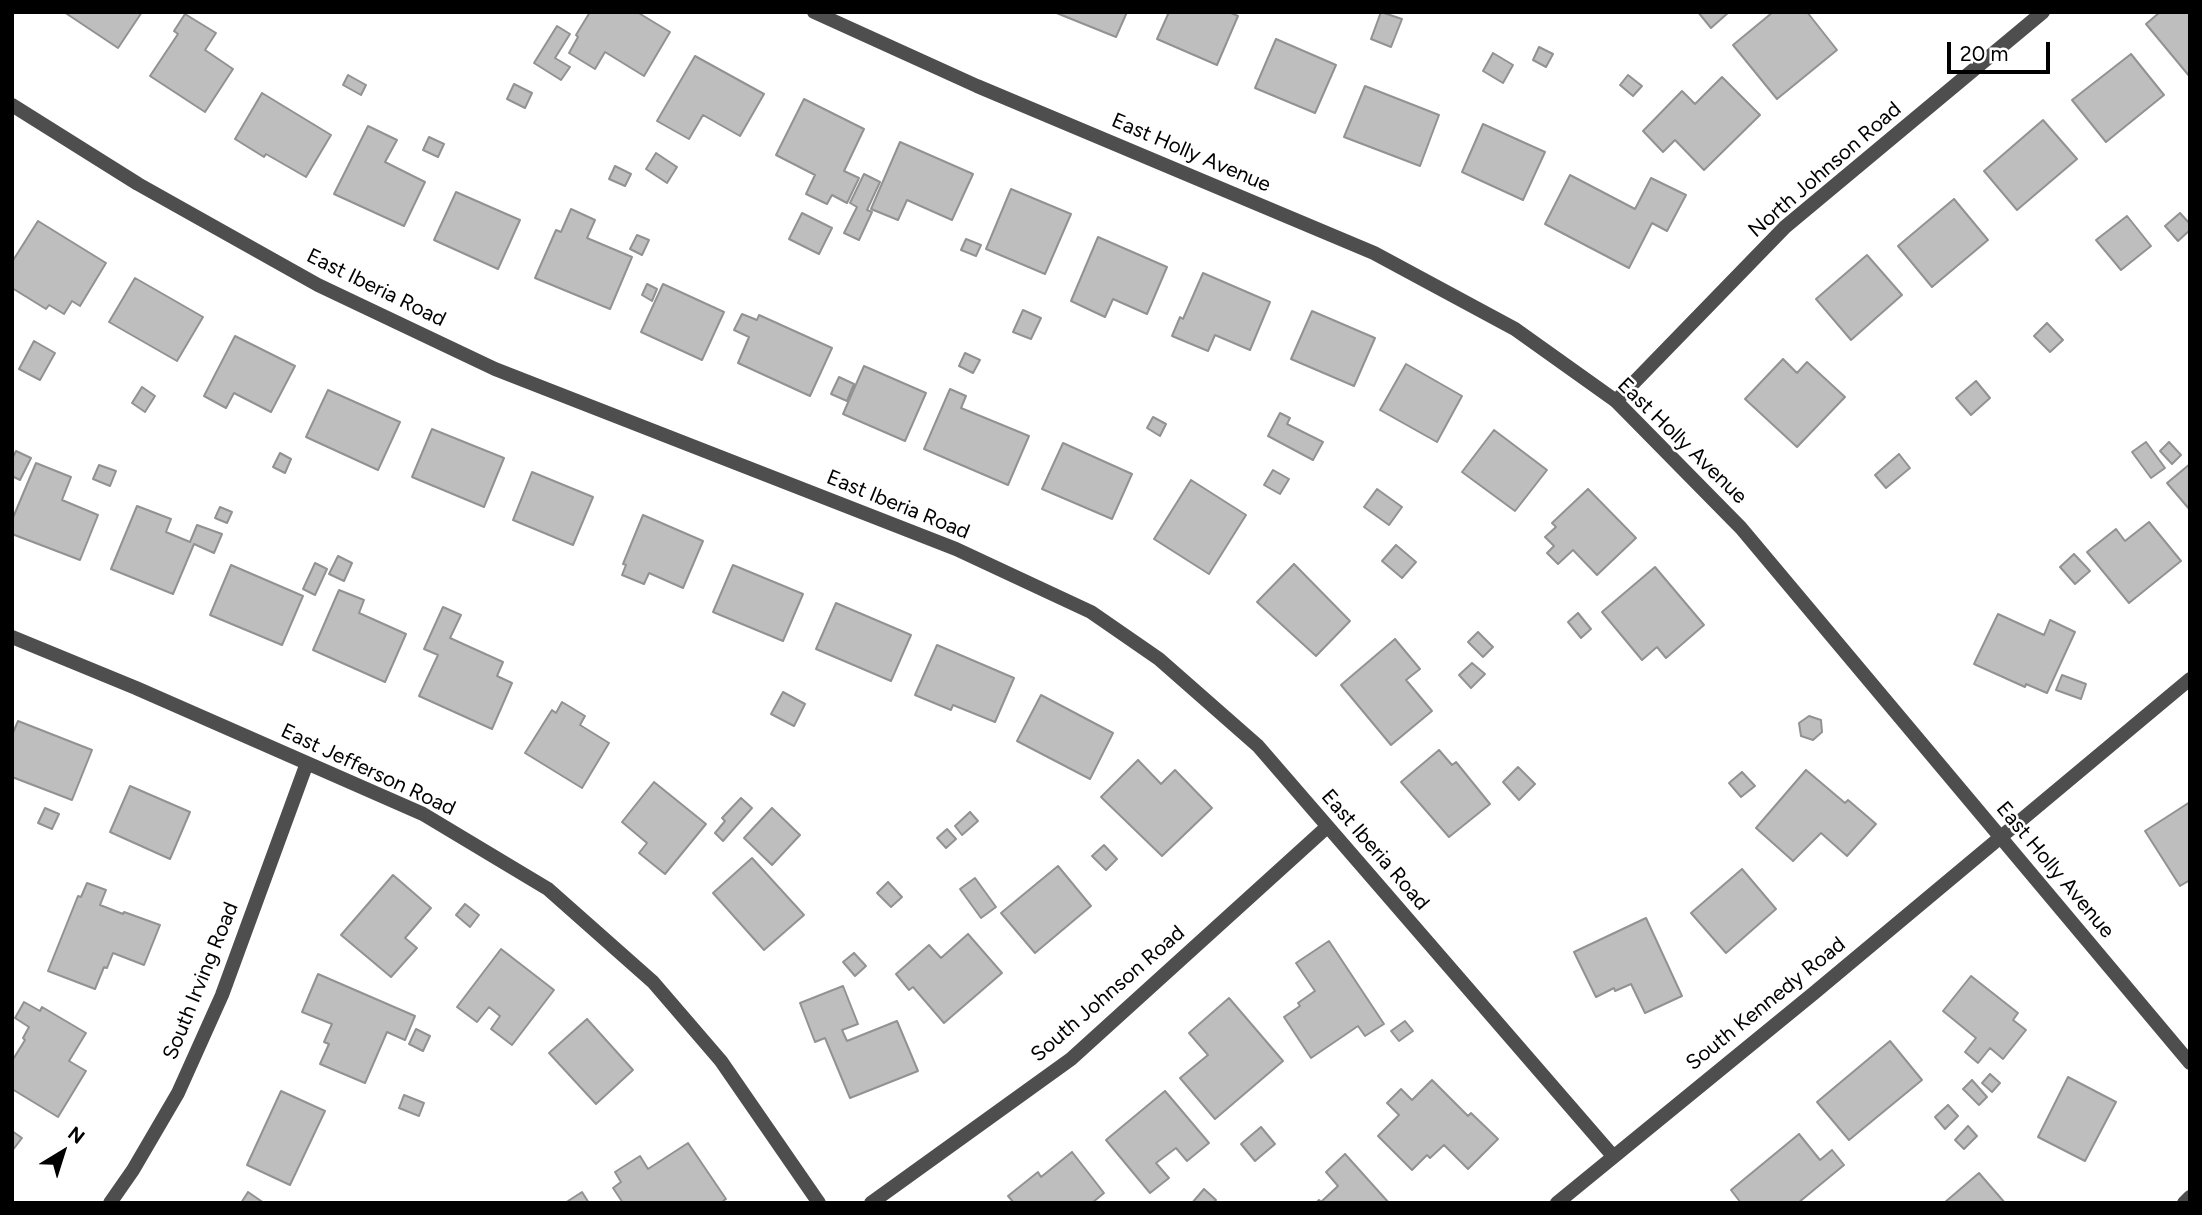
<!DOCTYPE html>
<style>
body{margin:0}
#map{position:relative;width:2202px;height:1215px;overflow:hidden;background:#fff;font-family:Figtree,sans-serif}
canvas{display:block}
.frame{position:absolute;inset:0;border:14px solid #000;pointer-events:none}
.north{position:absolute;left:28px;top:1117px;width:70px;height:70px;-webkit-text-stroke:5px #fff;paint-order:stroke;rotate:38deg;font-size:19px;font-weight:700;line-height:28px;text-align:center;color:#000}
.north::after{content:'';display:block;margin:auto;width:24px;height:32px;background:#000;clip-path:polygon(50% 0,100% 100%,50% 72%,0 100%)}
.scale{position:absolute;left:1947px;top:42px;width:103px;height:32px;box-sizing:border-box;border:4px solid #000;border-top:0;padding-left:9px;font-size:21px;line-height:24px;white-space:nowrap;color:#000;-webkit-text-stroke:5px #fff;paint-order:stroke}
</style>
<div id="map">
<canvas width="2202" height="1215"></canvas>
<div class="frame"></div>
<div class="north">N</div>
<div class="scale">20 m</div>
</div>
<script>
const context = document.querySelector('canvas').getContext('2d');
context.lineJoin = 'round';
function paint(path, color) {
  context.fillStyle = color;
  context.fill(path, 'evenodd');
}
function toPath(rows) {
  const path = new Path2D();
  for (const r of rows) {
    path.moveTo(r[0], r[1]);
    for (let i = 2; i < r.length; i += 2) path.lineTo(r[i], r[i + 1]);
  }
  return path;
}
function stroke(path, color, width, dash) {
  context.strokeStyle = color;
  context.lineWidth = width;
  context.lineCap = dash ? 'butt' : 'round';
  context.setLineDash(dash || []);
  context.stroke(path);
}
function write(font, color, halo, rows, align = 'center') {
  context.font = font + ' Figtree,sans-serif';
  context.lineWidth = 5;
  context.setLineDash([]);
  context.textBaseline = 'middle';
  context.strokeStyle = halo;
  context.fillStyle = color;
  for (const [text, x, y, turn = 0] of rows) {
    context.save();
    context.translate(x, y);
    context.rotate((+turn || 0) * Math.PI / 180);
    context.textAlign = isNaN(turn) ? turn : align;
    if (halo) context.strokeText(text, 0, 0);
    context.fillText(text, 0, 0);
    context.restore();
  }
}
const building = toPath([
 [64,12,142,12,118,48,64,12],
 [590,12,637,12,670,32,644,76,605,52,595,69,569,53,578,37,576,35,590,12],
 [1054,12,1127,12,1116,37,1054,12],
 [1169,12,1229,12,1238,16,1217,65,1157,39,1169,12],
 [1381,12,1402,19,1391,47,1371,39,1381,12],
 [1698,12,1729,12,1711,28,1698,12],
 [1773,12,1807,12,1837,50,1777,99,1733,45,1773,12],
 [2160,12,2190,12,2190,77,2146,24,2160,12],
 [185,14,216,33,205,50,233,69,205,112,150,76,178,34,174,31,185,14],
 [557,26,570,34,555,58,570,67,561,80,534,63,557,26],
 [1276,39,1336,65,1315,113,1255,88,1276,39],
 [1539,47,1553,54,1546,67,1533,60,1539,47],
 [1493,53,1513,65,1503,83,1483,71,1493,53],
 [2131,54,2164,95,2106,142,2072,100,2131,54],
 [695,56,764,94,740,136,703,115,689,139,657,121,695,56],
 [348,75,366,85,361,95,343,85,348,75],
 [1628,75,1642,86,1633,96,1620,85,1628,75],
 [1722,77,1760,115,1704,170,1675,140,1663,152,1643,131,1682,91,1695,104,1722,77],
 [514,84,532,93,525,108,507,99,514,84],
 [1365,86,1439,115,1420,166,1344,137,1365,86],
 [262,93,331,135,306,177,266,154,264,157,235,139,262,93],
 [804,99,864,129,844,171,859,178,847,203,832,195,827,204,806,194,815,175,776,155,804,99],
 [2043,120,2077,159,2017,210,1984,171,2043,120],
 [1483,124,1545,152,1523,200,1462,172,1483,124],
 [368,126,397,140,385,162,425,182,404,226,334,194,368,126],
 [429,137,444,144,438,157,423,150,429,137],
 [900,142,973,174,952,220,907,200,898,220,871,209,900,142],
 [656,153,677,167,667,183,646,169,656,153],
 [615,166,631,174,625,186,609,179,615,166],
 [864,174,880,182,867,210,872,212,859,240,844,233,857,207,850,203,864,174],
 [1570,175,1635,209,1651,178,1686,195,1667,231,1652,223,1629,268,1545,224,1570,175],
 [1011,189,1071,214,1045,274,986,249,1011,189],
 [456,192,520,220,498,269,434,240,456,192],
 [1954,199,1988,240,1932,287,1898,246,1954,199],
 [571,209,595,220,587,238,632,257,610,309,535,278,556,230,561,232,571,209],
 [802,213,832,228,819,254,789,239,802,213],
 [2180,213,2190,224,2190,230,2178,241,2165,226,2180,213],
 [2127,216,2151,246,2121,270,2096,240,2127,216],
 [38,221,106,263,80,306,72,301,64,314,49,305,46,309,12,288,12,262,38,221],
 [637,235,649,240,642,255,630,249,637,235],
 [1098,237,1167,267,1147,314,1113,299,1105,317,1071,301,1098,237],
 [966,239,981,245,976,256,961,250,966,239],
 [1867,255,1902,295,1851,340,1816,299,1867,255],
 [1203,273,1270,302,1250,350,1215,335,1208,351,1172,336,1180,317,1183,319,1203,273],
 [135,278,203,317,177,361,109,322,135,278],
 [647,284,657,289,652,301,642,295,647,284],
 [663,284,724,312,702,360,641,332,663,284],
 [1023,310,1041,318,1031,339,1013,332,1023,310],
 [1312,311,1375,338,1354,386,1291,359,1312,311],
 [742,314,757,320,759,315,832,348,810,396,738,363,749,337,734,330,742,314],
 [2047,323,2063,340,2050,352,2034,336,2047,323],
 [235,336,295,366,271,412,234,393,226,408,204,396,235,336],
 [34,341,55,353,40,380,19,369,34,341],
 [965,353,980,360,973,373,959,366,965,353],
 [1783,359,1797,373,1807,362,1845,397,1797,447,1745,399,1783,359],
 [1406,364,1462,396,1437,442,1380,410,1406,364],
 [864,366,926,393,905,441,843,414,864,366],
 [839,377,854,384,847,401,831,394,839,377],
 [1976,381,1990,398,1971,415,1956,398,1976,381],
 [142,387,155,396,145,412,132,403,142,387],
 [950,389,966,396,961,408,1029,436,1008,485,924,449,950,389],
 [328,390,400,422,378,470,306,437,328,390],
 [1280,413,1290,418,1287,424,1323,442,1313,460,1268,436,1280,413],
 [1153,417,1166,424,1160,436,1147,428,1153,417],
 [432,429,504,458,484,507,412,477,432,429],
 [1494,430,1547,470,1515,511,1462,472,1494,430],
 [2146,442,2165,468,2151,478,2132,452,2146,442],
 [2169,442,2181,455,2172,464,2160,451,2169,442],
 [1063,443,1132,474,1112,519,1042,489,1063,443],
 [16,451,31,458,20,480,12,476,12,459,16,451],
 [280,453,291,459,285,473,273,467,280,453],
 [1899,454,1910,468,1886,488,1875,475,1899,454],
 [36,463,71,477,62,500,98,515,80,560,12,534,12,520,36,463],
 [2190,464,2190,510,2167,483,2190,464],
 [99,465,116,471,110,486,93,479,99,465],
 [1273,470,1289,479,1280,494,1264,485,1273,470],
 [532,472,593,497,573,545,513,520,532,472],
 [1191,480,1246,515,1209,574,1154,539,1191,480],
 [1377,489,1402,507,1389,525,1364,507,1377,489],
 [1588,489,1636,538,1597,575,1573,550,1558,564,1547,553,1554,546,1545,537,1556,527,1552,523,1588,489],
 [137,506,171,519,166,532,190,542,197,525,222,534,214,553,194,544,173,594,111,569,137,506],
 [220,507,232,512,227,523,215,518,220,507],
 [643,515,703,541,683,588,649,573,644,584,622,575,626,565,623,564,643,515],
 [2149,522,2181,561,2129,603,2087,552,2116,529,2125,541,2149,522],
 [1396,545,1416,562,1402,578,1382,561,1396,545],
 [2074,554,2090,571,2075,584,2060,567,2074,554],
 [338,556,352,563,344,581,329,574,338,556],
 [315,563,327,569,315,595,303,589,315,563],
 [1294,564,1350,621,1316,656,1257,602,1294,564],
 [231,565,303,596,282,645,210,615,231,565],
 [733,565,803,594,783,641,713,612,733,565],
 [1655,567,1704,625,1666,658,1657,647,1642,660,1602,612,1655,567],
 [339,590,364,600,359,613,406,634,385,682,313,650,339,590],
 [836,603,911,635,891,681,816,649,836,603],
 [443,607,461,615,450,638,503,662,497,676,512,683,492,729,419,696,438,655,424,649,443,607],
 [1578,613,1591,629,1581,638,1568,622,1578,613],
 [1998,614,2044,635,2050,620,2075,632,2047,693,2026,684,2025,687,1974,664,1998,614],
 [1478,632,1493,647,1483,657,1468,642,1478,632],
 [1395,639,1420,669,1406,680,1432,711,1391,745,1341,685,1395,639],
 [937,645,1014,678,995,722,953,705,951,710,915,695,937,645],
 [1472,663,1485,674,1471,688,1459,675,1472,663],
 [2062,675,2086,684,2081,699,2056,690,2062,675],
 [783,692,805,704,794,726,771,714,783,692],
 [1041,695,1113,733,1090,779,1017,741,1041,695],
 [562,702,585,716,580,725,609,743,582,788,525,753,552,710,556,713,562,702],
 [1809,716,1821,720,1822,732,1813,740,1801,736,1799,723,1809,716],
 [18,721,92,750,72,800,12,777,12,735,18,721],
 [1439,750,1452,765,1456,762,1490,804,1449,837,1401,782,1439,750],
 [1138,760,1161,784,1175,770,1212,808,1162,856,1101,797,1138,760],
 [1518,767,1535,784,1519,800,1503,782,1518,767],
 [1806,770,1845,803,1848,800,1876,824,1847,856,1821,833,1793,861,1756,828,1806,770],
 [1742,772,1755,786,1741,797,1729,783,1742,772],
 [654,782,706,824,665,874,639,853,647,843,622,822,654,782],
 [130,786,190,812,170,859,110,832,130,786],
 [741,798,752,808,723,841,715,833,725,821,722,818,741,798],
 [2190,802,2190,880,2180,886,2145,831,2190,802],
 [45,808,59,814,52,829,38,823,45,808],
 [772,808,800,835,772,865,744,838,772,808],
 [970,812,978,821,962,835,955,826,970,812],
 [947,829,956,839,946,848,937,838,947,829],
 [1104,845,1117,859,1106,870,1092,856,1104,845],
 [752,858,804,915,764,950,713,893,752,858],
 [1058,866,1091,906,1035,953,1001,913,1058,866],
 [1742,869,1776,909,1726,953,1691,913,1742,869],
 [393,875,431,908,405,938,417,948,391,977,341,935,393,875],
 [975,878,996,907,981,918,960,889,975,878],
 [888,882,902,897,891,907,877,893,888,882],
 [87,883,106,890,100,905,123,914,124,912,160,925,144,965,113,953,107,968,104,967,95,989,48,971,78,896,81,897,87,883],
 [465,904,479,915,470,927,456,915,465,904],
 [1646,918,1682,996,1645,1013,1631,984,1615,991,1614,988,1596,997,1574,952,1646,918],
 [968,934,1002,973,944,1023,913,987,909,990,896,974,929,945,941,958,968,934],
 [1329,941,1384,1024,1365,1036,1358,1026,1311,1058,1284,1017,1300,1006,1298,1003,1315,991,1296,963,1329,941],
 [501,949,554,990,512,1045,491,1029,500,1016,489,1007,477,1022,457,1007,501,949],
 [854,953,866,966,855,976,843,962,854,953],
 [318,974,415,1016,405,1040,387,1032,365,1083,320,1064,329,1044,324,1042,332,1024,302,1012,318,974],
 [1971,976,2018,1013,2013,1020,2026,1030,2003,1059,1990,1048,1978,1063,1965,1052,1976,1038,1943,1011,1971,976],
 [843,986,858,1024,842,1030,847,1041,897,1021,918,1071,850,1098,825,1038,815,1042,800,1003,843,986],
 [1229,998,1283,1061,1215,1119,1180,1078,1208,1055,1189,1033,1229,998],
 [24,1002,40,1011,42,1007,86,1033,69,1061,86,1071,58,1117,12,1089,12,1061,25,1040,23,1038,29,1027,15,1018,24,1002],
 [587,1019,633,1070,596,1104,549,1053,587,1019],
 [1405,1021,1413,1031,1399,1041,1391,1031,1405,1021],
 [416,1029,430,1036,423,1051,409,1044,416,1029],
 [1890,1041,1922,1080,1849,1140,1817,1102,1890,1041],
 [1990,1074,2000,1083,1992,1092,1982,1083,1990,1074],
 [2068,1077,2116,1102,2085,1161,2038,1137,2068,1077],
 [1432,1080,1468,1116,1471,1113,1498,1139,1468,1169,1444,1145,1430,1158,1427,1155,1412,1170,1378,1136,1399,1115,1387,1103,1401,1089,1412,1100,1432,1080],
 [1972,1080,1987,1097,1979,1105,1963,1089,1972,1080],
 [281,1091,325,1111,290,1185,247,1165,281,1091],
 [1165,1091,1209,1143,1187,1161,1176,1148,1156,1163,1169,1178,1150,1193,1106,1140,1165,1091],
 [404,1095,424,1103,419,1116,399,1108,404,1095],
 [1948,1105,1958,1116,1945,1129,1935,1117,1948,1105],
 [1968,1126,1977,1136,1964,1149,1955,1140,1968,1126],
 [1261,1127,1275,1144,1255,1161,1241,1144,1261,1127],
 [12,1131,22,1138,12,1151,12,1131],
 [1799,1134,1820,1160,1832,1150,1844,1165,1798,1203,1741,1203,1731,1190,1799,1134],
 [688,1143,726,1199,720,1203,623,1203,613,1188,621,1182,615,1172,640,1156,648,1169,688,1143],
 [1072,1152,1104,1193,1092,1203,1014,1203,1008,1196,1038,1172,1041,1177,1072,1152],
 [1345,1154,1389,1203,1316,1203,1319,1200,1321,1202,1338,1186,1326,1172,1345,1154],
 [1979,1173,2005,1203,1944,1203,1979,1173],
 [1204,1189,1216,1200,1213,1203,1192,1203,1204,1189],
 [248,1192,264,1203,241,1203,248,1192],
 [582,1192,589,1203,565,1203,582,1192]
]);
paint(building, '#bebebe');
stroke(building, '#929292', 2);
stroke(toPath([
 [12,105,138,184,318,285,495,369,956,549,1091,612,1159,659,1258,746,1613,1156],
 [1616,401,1785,227,2043,12],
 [12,637,136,688,423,814,548,889,653,982,721,1061,819,1203],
 [110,1203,133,1170,178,1093,222,995,307,763],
 [871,1203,1071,1059,1327,827],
 [1557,1203,1814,993,2190,679]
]), '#4e4e4e', 14);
stroke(toPath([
 [814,12,977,86,1374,253,1515,329,1616,401,1741,528,2190,1063],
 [2184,1203,2190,1197]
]), '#4e4e4e', 14);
write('21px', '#000', '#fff', [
 ["East Holly Avenue",1191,153,23],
 ["North Johnson Road",1825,170,-41],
 ["East Iberia Road",376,288,26],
 ["East Holly Avenue",1682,441,44],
 ["East Iberia Road",898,505,22],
 ["East Jefferson Road",368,770,25],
 ["East Iberia Road",1375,850,49],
 ["East Holly Avenue",2055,870,50],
 ["South Irving Road",201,981,-68],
 ["South Johnson Road",1108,994,-41],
 ["South Kennedy Road",1766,1004,-39]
]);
</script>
